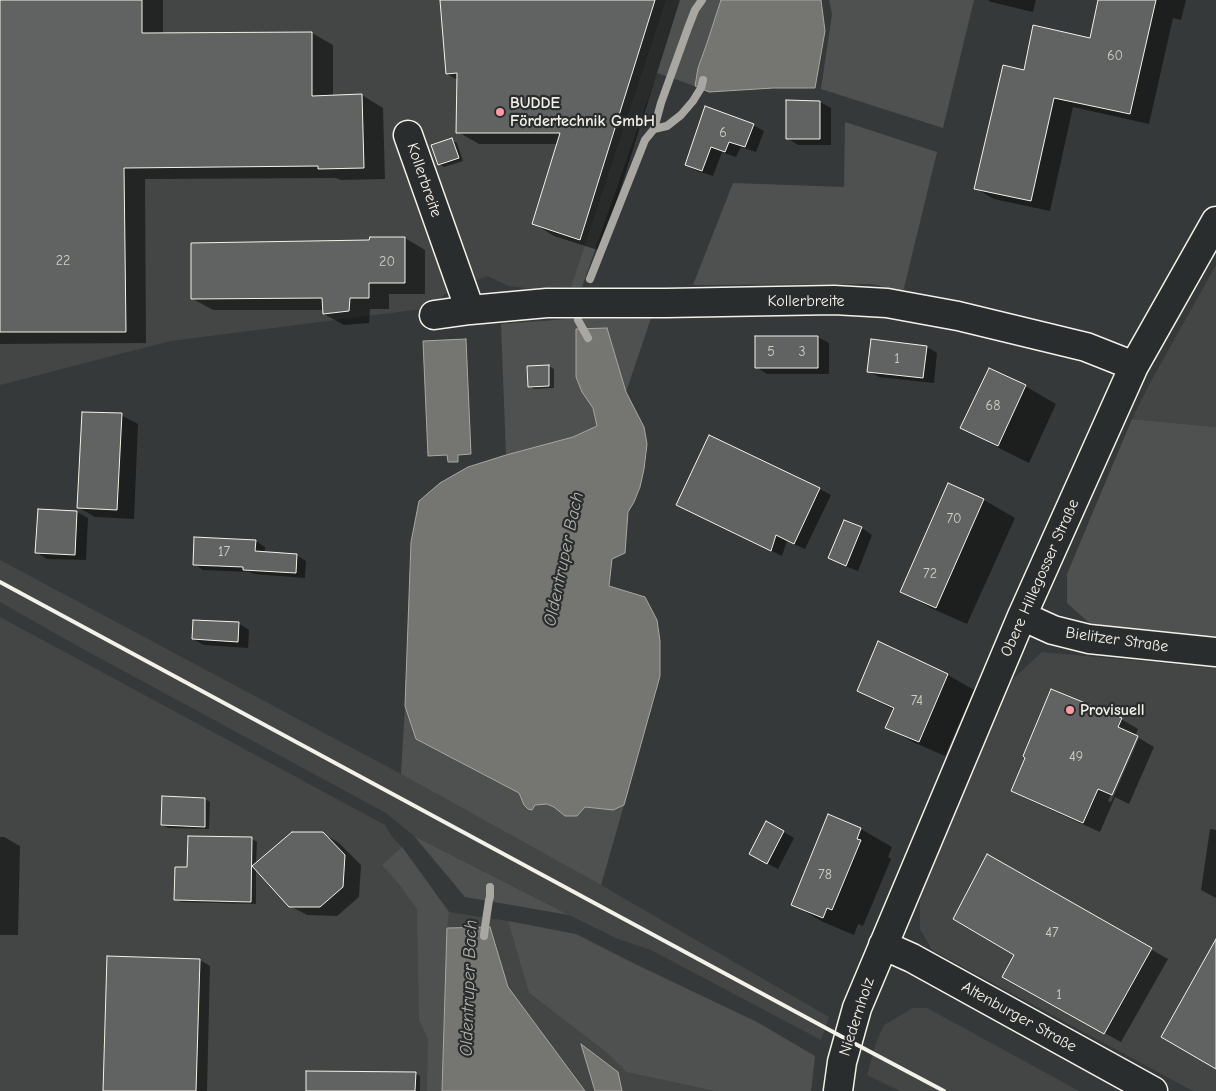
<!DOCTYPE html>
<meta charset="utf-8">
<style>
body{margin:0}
canvas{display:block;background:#363939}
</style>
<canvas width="1216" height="1091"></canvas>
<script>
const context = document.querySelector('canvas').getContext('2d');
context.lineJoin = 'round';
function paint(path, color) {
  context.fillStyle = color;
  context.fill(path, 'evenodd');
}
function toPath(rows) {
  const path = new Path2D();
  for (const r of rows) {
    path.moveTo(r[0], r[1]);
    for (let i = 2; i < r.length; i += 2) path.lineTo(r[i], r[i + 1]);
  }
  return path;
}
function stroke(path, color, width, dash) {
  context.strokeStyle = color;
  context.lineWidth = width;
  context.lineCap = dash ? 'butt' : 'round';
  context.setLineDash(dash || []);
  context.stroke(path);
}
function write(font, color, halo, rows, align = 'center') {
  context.font = font + ' "Comic Neue",sans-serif';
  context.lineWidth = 4.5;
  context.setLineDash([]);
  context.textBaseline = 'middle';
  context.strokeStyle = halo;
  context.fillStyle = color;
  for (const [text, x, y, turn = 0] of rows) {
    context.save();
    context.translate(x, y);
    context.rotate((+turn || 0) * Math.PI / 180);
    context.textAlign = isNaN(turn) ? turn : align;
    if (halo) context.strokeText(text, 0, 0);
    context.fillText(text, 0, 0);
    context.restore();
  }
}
paint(toPath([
 [0,0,666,0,571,287,532,289,509,286,487,276,446,293,430,308,170,341,0,385],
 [1216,265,1216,427,1132,419,1149,385],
 [0,560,401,774,601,885,829,1017,821,1040,651,950,618,939,569,915,414,836,386,813,83,649,0,602],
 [0,617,385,825,393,838,402,847,449,912,508,921,529,993,606,1052,626,1072,714,1091,0,1091],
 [1042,652,1216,668,1216,1091,1193,1091,932,950,920,929,920,894,1013,679],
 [913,1008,927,1008,1079,1091,900,1091,867,1075,876,1043,884,1025]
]), '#434645');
paint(toPath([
 [666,0,721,0,707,43,698,68,695,86,657,73,582,287,571,287],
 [829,0,974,0,943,128,821,89,832,14],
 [845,122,937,152,903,292,872,284,693,285,733,183,844,187],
 [651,318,626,392,607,328,576,329,582,392,593,408,597,426,573,437,506,455,501,324,568,319],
 [1132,419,1216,427,1216,639,1094,627,1067,603,1067,574],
 [405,706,416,739,519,793,524,805,535,805,547,804,554,807,565,816,585,807,613,810,624,805,601,885,401,774],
 [414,836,569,915,465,897],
 [402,847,449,912,447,928,442,1091,427,1091,428,1039,419,1020,417,909,399,884,382,865],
 [508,921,576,934,635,964,757,1022,815,1056,811,1091,714,1091,626,1072,606,1052,529,993]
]), '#4e514f');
const water = toPath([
 [721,0,821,0,825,31,815,88,773,88,709,92,695,86,698,68,707,43,721,0],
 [607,328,626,392,644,427,647,444,644,469,640,487,634,502,628,512,625,553,612,559,609,586,645,597,657,620,660,641,660,676,624,805,613,810,585,807,577,816,565,816,554,807,547,804,535,805,532,810,528,809,524,805,519,793,416,739,405,706,411,542,419,501,440,483,468,467,506,455,573,437,597,426,593,408,582,392,576,377,576,329,607,328],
 [466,339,471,454,458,455,458,462,448,462,447,455,428,456,423,341,466,339],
 [490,927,508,987,585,1091,442,1091,447,928,490,927],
 [581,1044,618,1072,622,1091,595,1091,581,1044]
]);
paint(water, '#757572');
stroke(water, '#a8a7a1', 1);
paint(toPath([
 [0,0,163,0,163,34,312,33,333,45,333,96,362,95,383,108,385,179,341,180,336,178,145,179,146,343,0,344],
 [441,0,680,0,601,251,554,236,533,223,557,144,479,144,458,132,458,80,447,74],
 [988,0,1036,0,1033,12,991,2],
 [1100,0,1186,0,1181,20,1173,18,1149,124,1073,107,1050,211,994,199,975,188,1025,71,1091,39],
 [787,102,820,102,831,108,831,145,798,145,787,138],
 [706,108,753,125,764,131,756,152,741,147,736,157,722,152,713,176,697,171,686,165],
 [452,140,457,143,463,161,444,167,439,164],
 [405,238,425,250,425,294,389,294,389,309,370,309,369,323,344,325,324,314,324,310,213,310,193,299,370,242],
 [818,337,829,343,829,374,767,374,756,367],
 [927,347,937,353,934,383,879,377,868,371],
 [549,366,554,369,554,388,534,389,529,386],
 [1025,386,1056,404,1029,463,993,445,962,427],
 [121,415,138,424,134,519,95,517,78,507],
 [710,437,820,489,831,495,805,549,787,541,782,556,688,510],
 [949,485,984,500,1015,518,967,624,933,609,902,592],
 [77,512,88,518,86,560,47,559,36,552],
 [844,522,862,528,872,535,858,571,840,564,830,557],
 [256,541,265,547,265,553,296,555,306,561,305,578,254,574,250,572,203,570,194,564],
 [238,623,249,630,248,648,204,645,193,639],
 [879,643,948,675,974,690,945,756,913,742,887,727,894,710,858,691],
 [1121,719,1138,729,1135,736,1137,737,1108,801,1111,802,1139,738,1154,747,1129,804,1115,797,1100,832,1029,800,1012,791],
 [205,799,210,802,209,829,168,828,162,825],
 [829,816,861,829,892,847,888,857,891,859,863,926,858,924,854,935,823,922,792,904],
 [1210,829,1216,830,1216,898,1201,890],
 [784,832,794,838,778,869,761,860],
 [322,833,339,843,361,865,359,897,337,916,307,915,290,906,256,869,256,904,181,902,176,899,188,869,252,839,257,842,256,864],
 [0,837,4,837,20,846,18,935,0,935],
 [987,856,1168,959,1121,1042,1020,986,1016,955],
 [200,960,210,966,207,1091,104,1091],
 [415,1073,420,1076,420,1091,307,1091]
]), '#0007');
stroke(toPath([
 [654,129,667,126,681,115,693,101,701,88,703,80],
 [590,279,645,140,654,129,661,103,688,28,695,10,702,0],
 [578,320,588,338],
 [484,936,485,927,489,900,490,897,490,887]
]), '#a8a7a1', 8);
const building = toPath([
 [0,0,142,0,142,33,312,32,312,96,362,94,364,168,318,169,318,166,124,168,126,332,0,332,0,0],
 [440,0,655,0,580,240,532,224,560,133,456,133,457,73,446,74,440,0],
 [1098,0,1156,0,1130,114,1054,98,1031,201,974,189,1003,65,1024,70,1033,25,1090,38,1098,0],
 [786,100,820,101,820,139,786,139,786,100],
 [705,106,754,124,745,147,729,142,725,152,711,147,702,171,685,165,705,106],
 [452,138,459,158,438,165,431,145,452,138],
 [370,237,405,237,405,283,369,283,369,298,350,298,349,311,323,314,322,298,191,299,191,243,369,240,370,237],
 [755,336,818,336,818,368,755,368,755,336],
 [871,339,927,346,923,378,867,372,871,339],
 [549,365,549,386,528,387,527,366,549,365],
 [989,368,1026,385,998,446,960,428,989,368],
 [82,412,122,413,117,510,77,508,82,412],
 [709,435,820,488,794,544,776,535,771,551,676,505,709,435],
 [948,483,984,499,936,608,900,592,948,483],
 [38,509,77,511,75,555,35,553,38,509],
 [844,520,862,527,846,566,828,558,844,520],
 [194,537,256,540,255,551,297,554,296,573,243,570,243,567,193,565,194,537],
 [193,620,239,622,238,642,192,639,193,620],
 [878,641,948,674,919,742,885,728,894,708,857,691,878,641],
 [1051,689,1122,718,1118,727,1138,736,1112,795,1098,789,1083,823,1011,791,1025,758,1023,756,1051,689],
 [162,796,205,798,205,827,161,825,162,796],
 [828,814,861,828,857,839,861,840,832,910,827,908,823,918,791,905,828,814],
 [766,821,784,831,767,864,749,854,766,821],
 [292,832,323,832,345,855,343,887,320,907,289,907,252,866,292,832],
 [188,836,252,837,251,902,174,900,175,867,187,867,188,836],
 [987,854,1152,948,1104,1034,1002,977,1014,955,953,919,987,854],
 [1216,939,1216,1069,1161,1037,1216,939],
 [107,956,200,959,196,1091,103,1091,107,956],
 [306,1071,416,1072,415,1091,306,1091,306,1071]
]);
paint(building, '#616362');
stroke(building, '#f4f1e8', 1);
const minor = toPath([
 [408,135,470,310],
 [434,315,470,310,547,303,666,303,834,300,887,303,958,316,1086,347,1134,366],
 [1022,616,1053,630,1089,639,1216,652],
 [883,945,912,958,1153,1091],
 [838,1091,842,1062,857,1008,1022,616,1134,366,1216,221]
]);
stroke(minor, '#f4f1e8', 31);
stroke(minor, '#2a2d2e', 28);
stroke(toPath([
 [0,582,848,1040,944,1091]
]), '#f4f1e8', 4);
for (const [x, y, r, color] of [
 [500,112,5,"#ff9aa2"],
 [1070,710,5,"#ff9aa2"]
]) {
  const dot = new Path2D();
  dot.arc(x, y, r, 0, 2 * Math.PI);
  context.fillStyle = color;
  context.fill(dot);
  stroke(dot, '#2a2d2e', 2);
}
write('14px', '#cfcec6', null, [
 ["60",1115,56],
 ["6",723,133],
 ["22",63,261],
 ["20",387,262],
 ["5",771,352],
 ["3",802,352],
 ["1",897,359],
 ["68",993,406],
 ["70",954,519],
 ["17",224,552],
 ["72",930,574],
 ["74",917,701],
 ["49",1076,757],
 ["78",825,875],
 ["47",1052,933],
 ["1",1059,995]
]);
write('bold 16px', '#f4f1e8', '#2a2d2e', [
 ["BUDDE",510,103],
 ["Fördertechnik GmbH",510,121],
 ["Provisuell",1080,710]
], 'left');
write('16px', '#f4f1e8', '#2a2d2e', [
 ["Kollerbreite",424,180,71],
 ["Kollerbreite",806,301],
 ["Obere Hillegosser Straße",1040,578,-66],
 ["Bielitzer Straße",1117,640,8],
 ["Niedernholz",857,1017,-72],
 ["Altenburger Straße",1019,1017,29]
]);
write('italic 18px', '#b4b3ad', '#2a2d2e', [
 ["Oldentruper Bach",564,559,-78],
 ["Oldentruper Bach",469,988,-88]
]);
</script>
